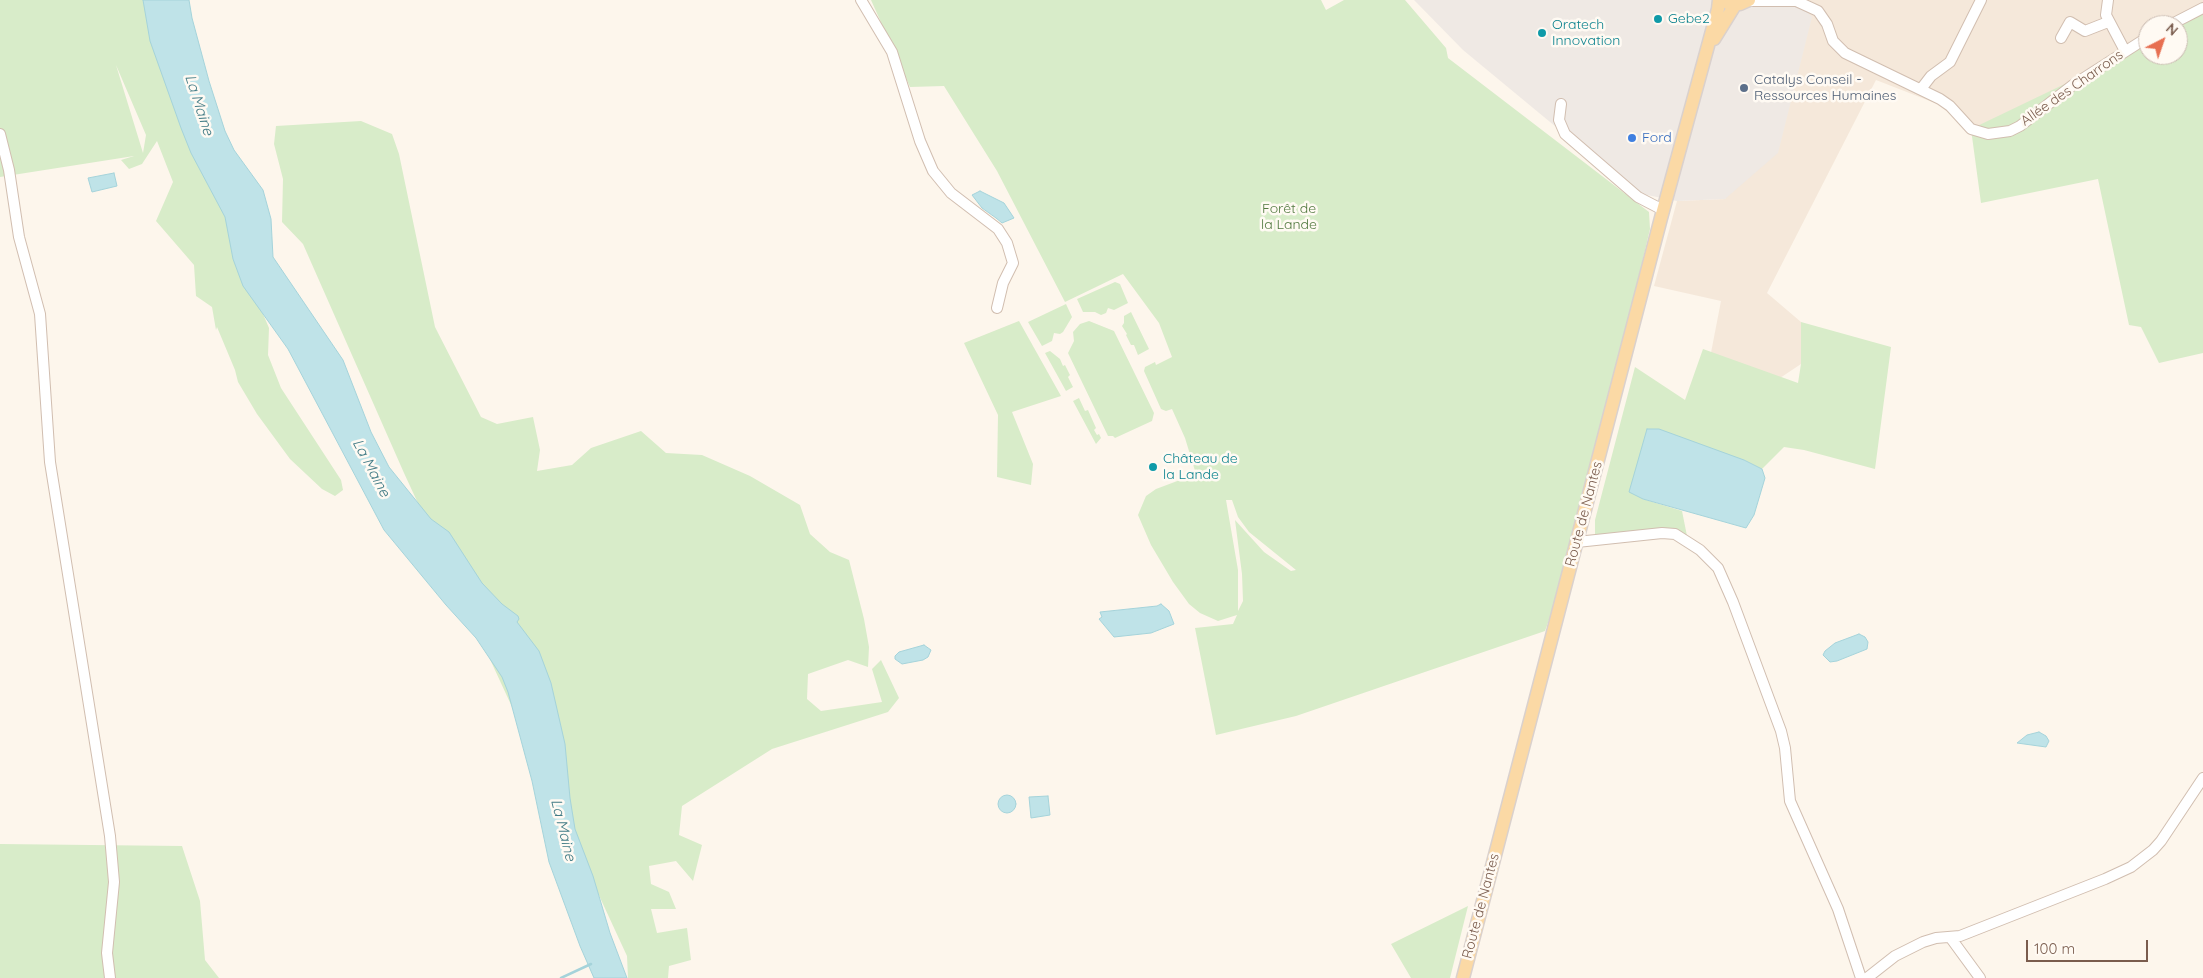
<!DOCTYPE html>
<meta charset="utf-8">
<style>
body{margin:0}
#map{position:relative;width:2203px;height:978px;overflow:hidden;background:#fdf6ec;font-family:Quicksand,sans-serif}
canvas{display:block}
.north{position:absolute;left:2138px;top:15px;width:50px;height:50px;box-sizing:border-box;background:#fffaf3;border:1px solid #cabbb1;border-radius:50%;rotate:41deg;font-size:14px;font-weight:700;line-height:20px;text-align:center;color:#7a5c4d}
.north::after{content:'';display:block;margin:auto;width:18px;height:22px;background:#e76f51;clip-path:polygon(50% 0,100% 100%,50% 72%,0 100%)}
.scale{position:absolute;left:2026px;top:940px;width:122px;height:22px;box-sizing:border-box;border:2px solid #7a5c4d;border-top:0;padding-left:6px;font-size:15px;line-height:18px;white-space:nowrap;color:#7a5c4d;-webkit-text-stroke:4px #fffaf3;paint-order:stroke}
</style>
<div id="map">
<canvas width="2203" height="978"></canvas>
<div class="north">N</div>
<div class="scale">100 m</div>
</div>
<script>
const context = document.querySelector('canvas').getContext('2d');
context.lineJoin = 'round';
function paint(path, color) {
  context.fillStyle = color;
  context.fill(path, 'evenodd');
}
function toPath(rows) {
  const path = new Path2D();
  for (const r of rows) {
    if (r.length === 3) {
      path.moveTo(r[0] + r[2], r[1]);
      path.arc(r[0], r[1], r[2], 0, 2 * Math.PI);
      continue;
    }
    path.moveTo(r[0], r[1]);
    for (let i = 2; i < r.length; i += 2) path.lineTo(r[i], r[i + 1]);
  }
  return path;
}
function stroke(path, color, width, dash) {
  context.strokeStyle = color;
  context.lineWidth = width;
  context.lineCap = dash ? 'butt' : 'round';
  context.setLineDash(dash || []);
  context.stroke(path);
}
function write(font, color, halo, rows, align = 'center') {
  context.font = font + ' Quicksand,sans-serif';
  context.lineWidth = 5;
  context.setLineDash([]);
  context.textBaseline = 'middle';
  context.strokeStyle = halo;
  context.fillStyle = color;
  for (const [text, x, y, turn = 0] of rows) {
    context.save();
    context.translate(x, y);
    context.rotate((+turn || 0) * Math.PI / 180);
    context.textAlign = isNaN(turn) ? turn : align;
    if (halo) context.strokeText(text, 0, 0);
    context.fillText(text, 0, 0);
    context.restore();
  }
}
paint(toPath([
 [1796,0,2203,0,2203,18,2178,34,2178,25,2148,25,2148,53,1989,152,1940,105,1876,80,1767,293,1801,322,1801,364,1753,396,1709,363,1721,301,1654,286,1677,201,1725,199]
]), '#f5e8da');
paint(toPath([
 [1414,0,1796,0,1812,17,1778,153,1725,199,1677,201,1642,194,1573,141,1463,50]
]), '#efe9e4');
paint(toPath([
 [0,0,152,0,241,262,269,328,268,355,281,388,341,480,343,490,335,496,322,489,290,459,257,414,238,382,235,370,217,327,216,330,212,307,196,296,194,265,156,221,173,182,157,141,142,164,129,169,121,160,134,156,0,177],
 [116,65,146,135,143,153],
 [871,0,1321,0,1326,10,1344,0,1405,0,1446,48,1448,58,1649,212,1650,229,1577,542,1545,631,1296,716,1216,735,1195,628,1233,624,1237,615,1218,621,1200,613,1189,604,1173,582,1151,545,1138,515,1146,496,1156,489,1196,474,1185,438,1172,409,1166,411,1161,409,1144,371,1145,367,1155,362,1156,365,1172,357,1159,323,1123,274,1065,302,997,171,944,86,910,87],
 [1226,500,1232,500,1238,517,1249,532,1296,570,1291,571,1264,552,1235,520,1242,574,1243,601,1238,611,1238,570],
 [2203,14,2203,353,2159,363,2141,327,2129,325,2098,179,1981,203,1971,129,2148,44,2148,55,2178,55,2178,27],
 [361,121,392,134,399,154,435,327,481,417,497,424,533,417,540,450,537,471,572,465,591,448,641,431,666,453,702,455,750,476,800,505,810,534,830,552,849,560,864,619,869,647,868,667,848,660,808,674,807,699,821,711,882,702,872,669,881,660,899,698,888,712,772,749,682,806,679,835,702,845,693,881,676,861,649,866,651,884,669,892,676,909,651,909,657,933,687,928,691,960,669,966,668,978,628,978,627,956,404,473,303,244,282,222,283,179,274,144,276,126],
 [1115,282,1120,284,1128,303,1114,310,1108,308,1106,313,1101,315,1095,312,1083,312,1077,299],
 [1066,304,1072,317,1063,332,1060,334,1054,333,1052,341,1042,346,1028,322],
 [1131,312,1149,349,1138,355,1134,345,1131,345,1126,335,1127,334,1122,326,1124,323,1124,316],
 [1019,321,1061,396,1012,412,1033,464,1031,485,997,477,998,415,964,343],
 [1089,321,1114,331,1154,413,1152,421,1115,438,1113,436,1108,436,1068,353,1074,341,1073,332,1080,324],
 [1801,322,1891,347,1875,469,1804,450,1784,447,1762,469,1744,460,1643,499,1682,511,1687,536,1668,530,1621,532,1595,536,1595,520,1635,367,1685,400,1703,349,1798,383,1801,364],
 [1050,351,1060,359,1063,366,1065,365,1070,375,1068,377,1073,387,1066,391,1045,353],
 [1079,398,1085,411,1088,410,1096,428,1094,430,1097,435,1099,434,1101,438,1096,444,1073,401],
 [0,844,182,846,200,901,205,960,219,978,0,978],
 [1468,906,1450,978,1411,978,1391,944]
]), '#d8ecc9');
const water = toPath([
 [143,0,189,0,192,18,209,81,225,131,234,150,263,190,271,219,273,257,343,360,371,432,389,467,431,519,449,532,482,583,502,604,518,616,519,619,517,622,539,651,551,683,565,744,570,798,575,829,593,876,610,933,627,978,594,978,580,946,549,862,532,781,508,692,502,677,476,638,446,605,384,530,288,349,243,286,233,259,225,217,191,153,181,128,150,41,143,0],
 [114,173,117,186,92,192,88,178,114,173],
 [980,191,1004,203,1014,218,1002,223,996,218,982,208,972,195,980,191],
 [1647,429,1659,429,1744,460,1762,469,1765,478,1754,515,1746,528,1643,499,1629,492,1647,429],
 [1161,604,1169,611,1174,624,1151,633,1114,637,1099,619,1102,617,1100,612,1157,606,1161,604],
 [1859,634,1865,637,1868,642,1867,649,1837,661,1830,662,1823,655,1825,651,1835,643,1859,634],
 [924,645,931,650,928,657,923,660,902,664,895,659,895,656,899,652,924,645],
 [2039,732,2046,736,2049,741,2046,747,2017,743,2027,735,2039,732],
 [1007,804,9],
 [1048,796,1050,815,1031,818,1029,797,1048,796]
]);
paint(water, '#bfe3e8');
stroke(water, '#a5d3da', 1);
stroke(toPath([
 [561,978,591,964]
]), '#a5d3da', 2.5);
const minor = toPath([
 [861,0,892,52,920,141,933,171,951,193,998,229,1007,243,1013,263,1003,283,997,308],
 [1794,0,1818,11,1827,24,1833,41,1845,53,1940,99,1950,106,1971,129,1988,134,2010,131,2020,126,2073,85,2148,37],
 [2108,0,2106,15,2125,51],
 [1748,1,1797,1],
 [2170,25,2203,8],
 [2061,38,2070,22,2085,31,2108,22],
 [1921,89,1931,76,1950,62,1981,0],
 [1561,104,1559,120,1565,134,1638,197,1663,210],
 [0,134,9,170,19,237,40,314,50,462,110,836,114,882,107,953,110,978],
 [1577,542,1662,533,1675,534,1700,550,1718,568,1733,602,1781,731,1785,748,1790,801,1838,909,1861,978],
 [1950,937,1980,978],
 [1867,978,1895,956,1923,942,1936,938,1960,936,2105,879,2131,867,2153,850,2161,841,2203,778]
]);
const major = toPath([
 [1728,3,1740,4,1749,0],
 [1714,39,1735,5],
 [1463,978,1661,218,1718,9,1719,0]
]);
stroke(minor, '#d1beb0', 12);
stroke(major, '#dad1cd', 15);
stroke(minor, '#fff', 10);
stroke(major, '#fbd9a5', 12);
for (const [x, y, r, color] of [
 [1658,19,5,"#0f9aa8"],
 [1542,33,5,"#0f9aa8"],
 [1744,88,5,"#5c6f8a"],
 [1632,138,5,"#3f7fe0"],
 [1153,467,5,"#0f9aa8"]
]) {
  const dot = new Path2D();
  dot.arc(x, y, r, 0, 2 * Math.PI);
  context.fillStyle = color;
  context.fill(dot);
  stroke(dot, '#fffaf3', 2);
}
write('14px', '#0d838f', '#fffaf3', [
 ["Gebe2",1668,19],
 ["Oratech",1552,25],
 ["Innovation",1552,41],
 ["Château de",1163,459],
 ["la Lande",1163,475]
], 'left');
write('14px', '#4e5e75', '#fffaf3', [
 ["Catalys Conseil -",1754,80],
 ["Ressources Humaines",1754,96]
], 'left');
write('14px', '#7a5c4d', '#fffaf3', [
 ["Allée des Charrons",2072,88,-35],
 ["Route de Nantes",1584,514,-75],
 ["Route de Nantes",1481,906,-75]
]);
write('14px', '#366cbe', '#fffaf3', [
 ["Ford",1642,138]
], 'left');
write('14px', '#537a41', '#fffaf3', [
 ["Forêt de",1289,209],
 ["la Lande",1289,225]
]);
write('italic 15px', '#437c86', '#fffaf3', [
 ["La Maine",199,105,72],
 ["La Maine",371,468,62],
 ["La Maine",563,830,76]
]);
</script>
